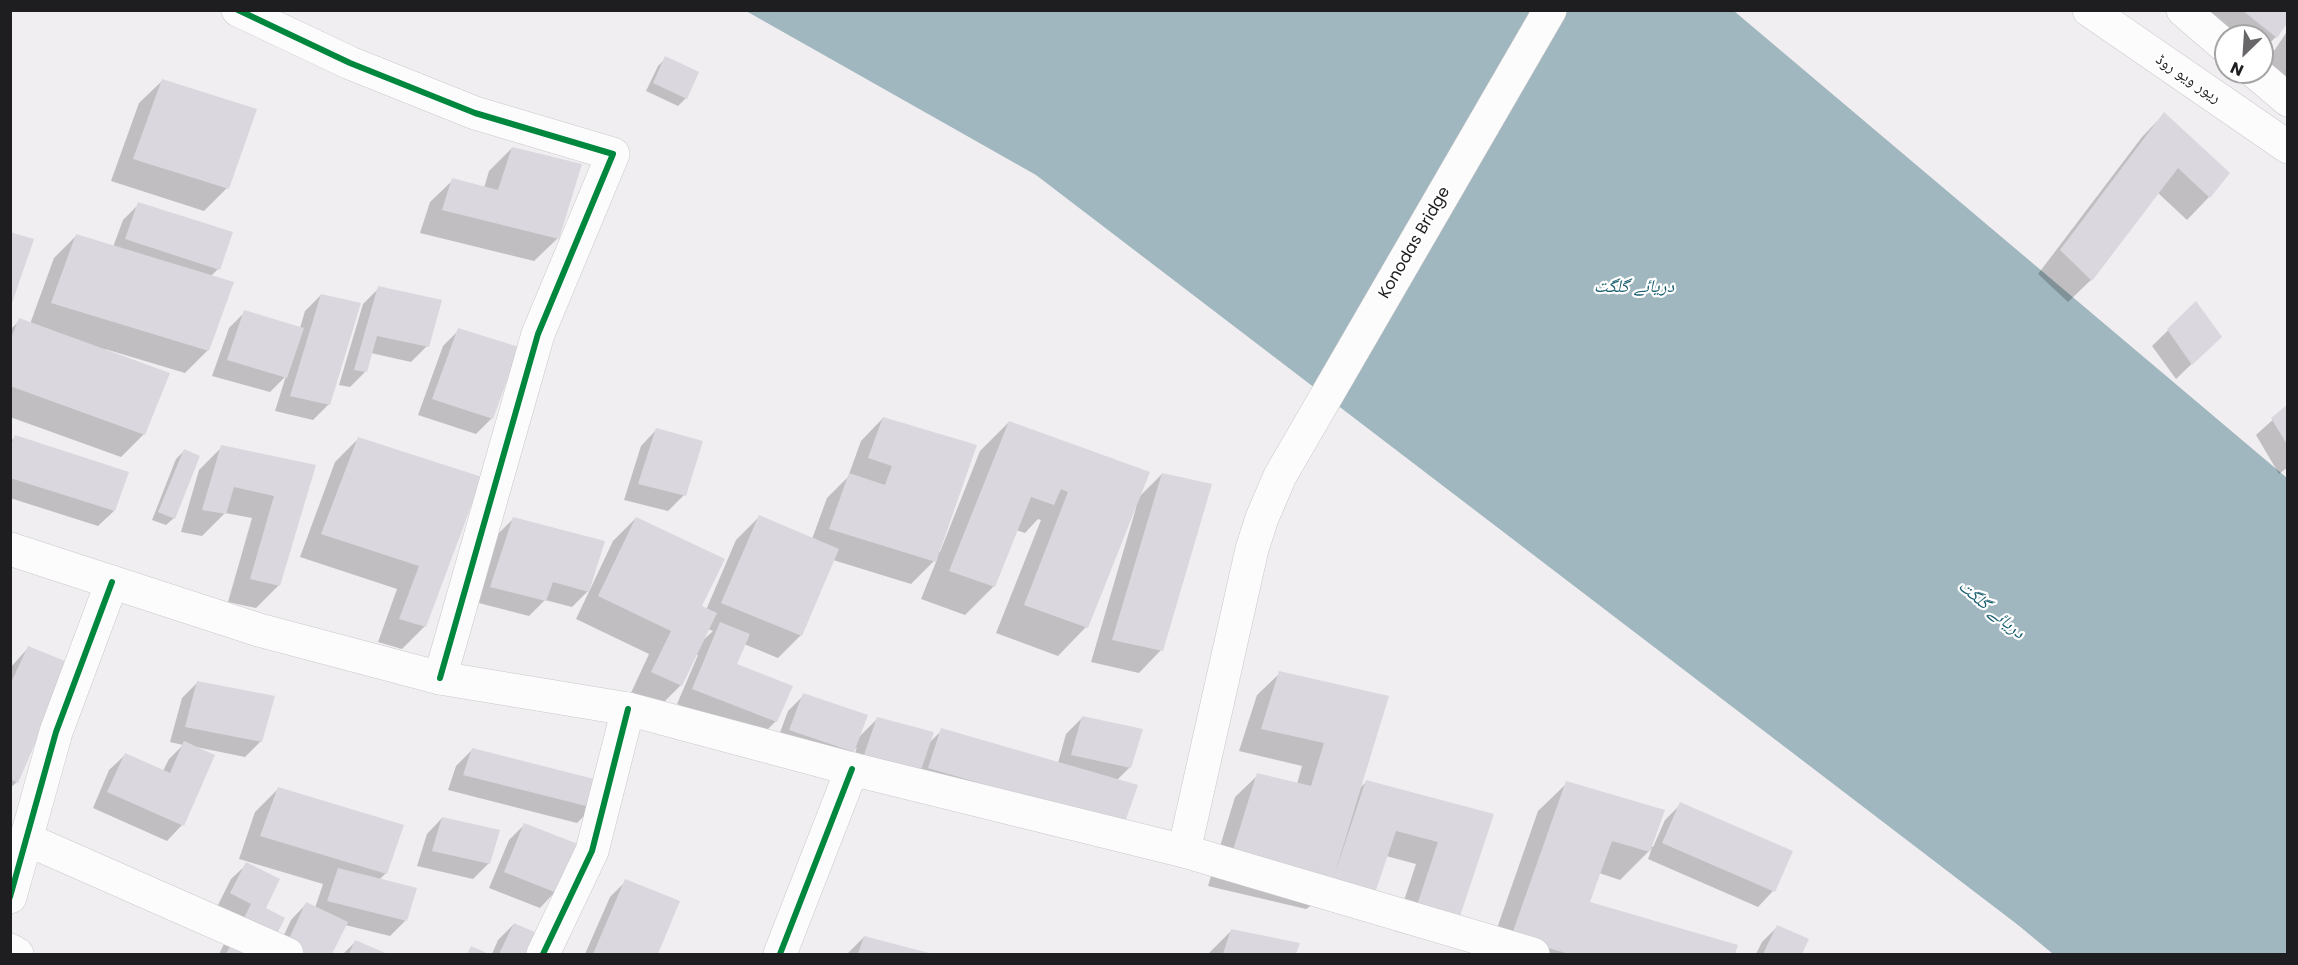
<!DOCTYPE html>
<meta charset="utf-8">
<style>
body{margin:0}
#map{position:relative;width:2298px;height:965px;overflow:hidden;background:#f0eef1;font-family:Poppins,sans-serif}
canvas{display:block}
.frame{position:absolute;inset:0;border:12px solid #1e1d1f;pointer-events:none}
.north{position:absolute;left:2214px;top:24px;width:60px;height:60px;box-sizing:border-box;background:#fff;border:2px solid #a5a5a5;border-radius:50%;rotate:205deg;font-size:16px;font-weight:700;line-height:24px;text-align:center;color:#1e1d1f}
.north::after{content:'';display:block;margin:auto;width:21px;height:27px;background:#686668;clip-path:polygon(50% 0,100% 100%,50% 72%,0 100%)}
</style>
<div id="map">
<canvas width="2298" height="965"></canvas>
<div class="frame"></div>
<div class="north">N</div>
</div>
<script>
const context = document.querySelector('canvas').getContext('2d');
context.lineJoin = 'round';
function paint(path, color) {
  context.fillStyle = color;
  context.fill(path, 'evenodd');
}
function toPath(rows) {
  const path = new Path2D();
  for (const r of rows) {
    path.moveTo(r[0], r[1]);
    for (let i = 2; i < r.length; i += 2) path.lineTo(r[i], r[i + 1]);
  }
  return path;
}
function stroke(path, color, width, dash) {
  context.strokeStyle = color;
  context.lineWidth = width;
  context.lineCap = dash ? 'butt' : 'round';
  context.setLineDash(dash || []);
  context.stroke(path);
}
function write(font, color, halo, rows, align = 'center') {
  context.font = font + ' Poppins,"Noto Naskh Arabic",sans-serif';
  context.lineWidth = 4.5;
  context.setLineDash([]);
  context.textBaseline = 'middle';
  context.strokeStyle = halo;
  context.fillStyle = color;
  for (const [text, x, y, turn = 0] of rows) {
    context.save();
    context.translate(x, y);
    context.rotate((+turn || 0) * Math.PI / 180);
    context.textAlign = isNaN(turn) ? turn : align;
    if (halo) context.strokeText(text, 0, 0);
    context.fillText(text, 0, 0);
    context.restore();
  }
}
paint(toPath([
 [746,11,1734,11,2287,478,2287,954,2053,954,2018,925,1036,175]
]), '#a0b7bf');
paint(toPath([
 [2197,10,2288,10,2276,37,2262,50,2262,36,2226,36],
 [2288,30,2288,109,2262,69],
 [666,58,697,73,686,98,678,106,646,91,658,66],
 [162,81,227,188,204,211,111,181,139,103],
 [2164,114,2228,173,2209,197,2187,220,2157,192,2091,280,2068,302,2038,274,2142,137],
 [512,148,580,165,557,239,534,261,420,233,430,202,453,180,484,188,489,171],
 [139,204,218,269,210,277,208,350,185,373,105,349,105,351,144,434,121,457,10,417,10,330,20,320,30,324,54,258,76,236,113,247,123,220],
 [379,288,427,346,411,362,371,353,365,372,350,387,339,385,363,304],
 [321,295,329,404,313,420,275,411,286,376,270,392,212,376,229,328,245,312,300,328,305,311],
 [2196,303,2204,352,2176,379,2152,346],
 [459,330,492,418,476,434,418,415,443,346],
 [2288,406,2288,467,2279,474,2256,435],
 [883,418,938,551,940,552,980,451,1009,422,1137,499,1162,474,1161,650,1139,673,1091,662,1136,508,1134,507,1086,627,1058,656,996,633,1041,520,1038,519,1025,533,1016,530,994,586,965,615,921,599,938,557,911,584,833,560,801,635,778,658,744,644,735,665,776,721,760,737,677,704,698,655,696,654,681,685,658,708,630,695,649,654,576,619,613,541,636,518,700,607,706,610,736,540,759,517,812,539,827,498,848,477,861,441],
 [708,629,713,631,701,642],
 [656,430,684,495,668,511,624,500,641,446],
 [15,437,114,511,98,526,10,498,10,442],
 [358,439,480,478,425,626,402,649,378,642,397,589,300,557,335,462],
 [222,447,314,466,279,585,256,608,228,602,252,518,225,513,202,536,181,532,199,470],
 [184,451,174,518,166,525,152,520,176,459],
 [514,518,588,591,572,607,545,600,529,616,475,602,498,534],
 [28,648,17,782,10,788,10,668],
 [1280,673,1359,789,1366,782,1492,815,1435,941,1394,931,1416,864,1386,856,1306,909,1208,886,1235,797,1258,775,1297,784,1302,766,1239,751,1257,695],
 [198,682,261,741,245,757,196,747,182,825,167,841,93,808,109,770,125,755,163,771,169,759,183,745,170,742,182,698],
 [804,695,858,738,877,719,929,743,942,730,1058,763,1066,734,1082,718,1130,767,1117,780,1123,824,849,770,857,747,837,767,775,746,788,711],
 [472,750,593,807,577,823,448,790,456,766],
 [1567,783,1653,847,1665,820,1681,804,1791,852,1773,891,1758,907,1648,859,1652,848,1620,880,1599,873,1588,903,1736,946,1733,954,1488,954,1538,811],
 [278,789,386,873,379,880,405,921,390,936,345,925,331,954,275,954,291,920,306,904,315,908,323,884,239,859,255,812],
 [442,818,489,863,473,879,417,866,427,834],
 [524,825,555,892,540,908,489,888,509,840],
 [247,864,264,909,265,954,219,954,236,920,216,909,231,879],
 [626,881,678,902,656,954,585,954,610,897],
 [514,924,535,934,525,954,492,954,498,940],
 [1777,927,1807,940,1801,954,1756,954,1762,942],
 [1231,931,1298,944,1295,954,1208,954],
 [864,937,930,954,847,954],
 [355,942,384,954,343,954]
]), '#0003');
paint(toPath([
 [2242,10,2288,10,2288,22,2277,38],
 [665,56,699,72,687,99,653,83],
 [162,79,257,109,229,189,133,159],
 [2164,112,2230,173,2210,198,2178,168,2092,281,2060,250],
 [512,147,582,164,559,239,442,210,452,178,498,190],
 [138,202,233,232,220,270,125,239],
 [10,232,34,239,11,306,10,306],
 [76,234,234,282,209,351,51,303],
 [378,286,442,300,429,347,377,336,367,372,354,370],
 [321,294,361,303,330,405,290,396],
 [2196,301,2222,337,2192,365,2167,329],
 [244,310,304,328,287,378,227,360],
 [19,318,170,373,145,435,10,386,10,341],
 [458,328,519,347,493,419,432,399],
 [2288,404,2288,446,2271,418],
 [883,417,977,445,936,562,829,529,849,473,885,485,892,466,868,458],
 [1009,421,1150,472,1088,628,1024,605,1068,492,1061,489,1054,505,1031,497,995,587,949,571],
 [656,428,703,441,686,496,638,484],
 [15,435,129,472,115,511,10,478,10,447],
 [358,437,482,477,426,627,399,619,419,566,321,534],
 [221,445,316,465,280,586,250,579,274,496,234,487,226,514,202,510],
 [184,449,200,456,175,519,158,512],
 [1162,473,1212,484,1163,651,1112,640],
 [759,515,839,549,802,636,721,603],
 [513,517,605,541,589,592,553,582,546,601,490,587],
 [636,517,725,559,702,606,717,613,682,686,651,672,671,631,598,596],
 [720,622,750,634,737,664,793,686,777,722,692,689],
 [28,646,70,663,18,783,10,779,10,685],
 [1279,671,1389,696,1334,876,1366,780,1494,814,1459,919,1416,908,1438,842,1396,831,1375,893,1229,863,1257,773,1311,786,1324,743,1261,729],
 [197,681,275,696,262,742,185,727],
 [803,693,868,715,854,752,789,730],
 [1082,716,1143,729,1131,768,1071,755],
 [877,717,934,732,921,770,864,755],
 [941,728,1138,785,1124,825,928,768],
 [184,741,215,755,184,826,107,792,125,753,170,773],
 [472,748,602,781,594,808,463,775],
 [1566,781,1665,810,1650,852,1612,841,1590,902,1738,945,1735,954,1569,954,1511,937],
 [278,787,404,825,387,874,260,836],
 [1680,802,1793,851,1775,892,1662,843],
 [442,817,500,830,490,864,432,851],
 [524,823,578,844,557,893,504,872],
 [246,862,280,879,266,908,285,918,267,954,226,954,251,904,230,893],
 [338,868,417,888,407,921,327,901],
 [625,879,680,901,658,954,593,954],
 [306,902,348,922,332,954,282,954],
 [514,923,537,933,527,954,499,954],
 [1777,925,1809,939,1802,954,1763,954],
 [1231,929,1300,943,1296,954,1223,954],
 [864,936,933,954,858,954],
 [355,940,388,954,349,954],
 [471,946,489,954,467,954]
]), '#dbd7de');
const street = toPath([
 [238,10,350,63,475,113,613,154,538,334,440,678],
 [26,839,287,954],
 [10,897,56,732,112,582],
 [10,950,17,954],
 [543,954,592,851,628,709],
 [780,954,852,769]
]);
const secondary = toPath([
 [1184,851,1533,954]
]);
const primary = toPath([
 [10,549,259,630,440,678,628,709,852,769,1184,851,1252,549,1262,518,1280,476,1550,10]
]);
const highway = toPath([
 [2089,10,2288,147],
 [2183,10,2226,47],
 [2255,72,2288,100]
]);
stroke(street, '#cac8ca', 34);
stroke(secondary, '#cac8ca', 34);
stroke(primary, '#cac8ca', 34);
stroke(highway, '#cac8ca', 34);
stroke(street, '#fdfcfd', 33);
stroke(secondary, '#fdfcfd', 33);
stroke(primary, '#fdfcfd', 33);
stroke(highway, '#fdfcfd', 33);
stroke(toPath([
 [238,10,350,63,475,113,613,154,538,334,440,678],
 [10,897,56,732,112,582],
 [543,954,592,851,628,709],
 [780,954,852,769]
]), '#00873e', 6);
write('16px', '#1e1d1f', '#fff', [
 ["ریور ویو روڈ",2188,79,34],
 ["Konodas Bridge",1415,243,-60]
]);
write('italic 18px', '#1c6071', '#fff', [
 ["دریائے گلگت",1634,287],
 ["دریائے گلگت",1991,610,40]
]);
</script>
